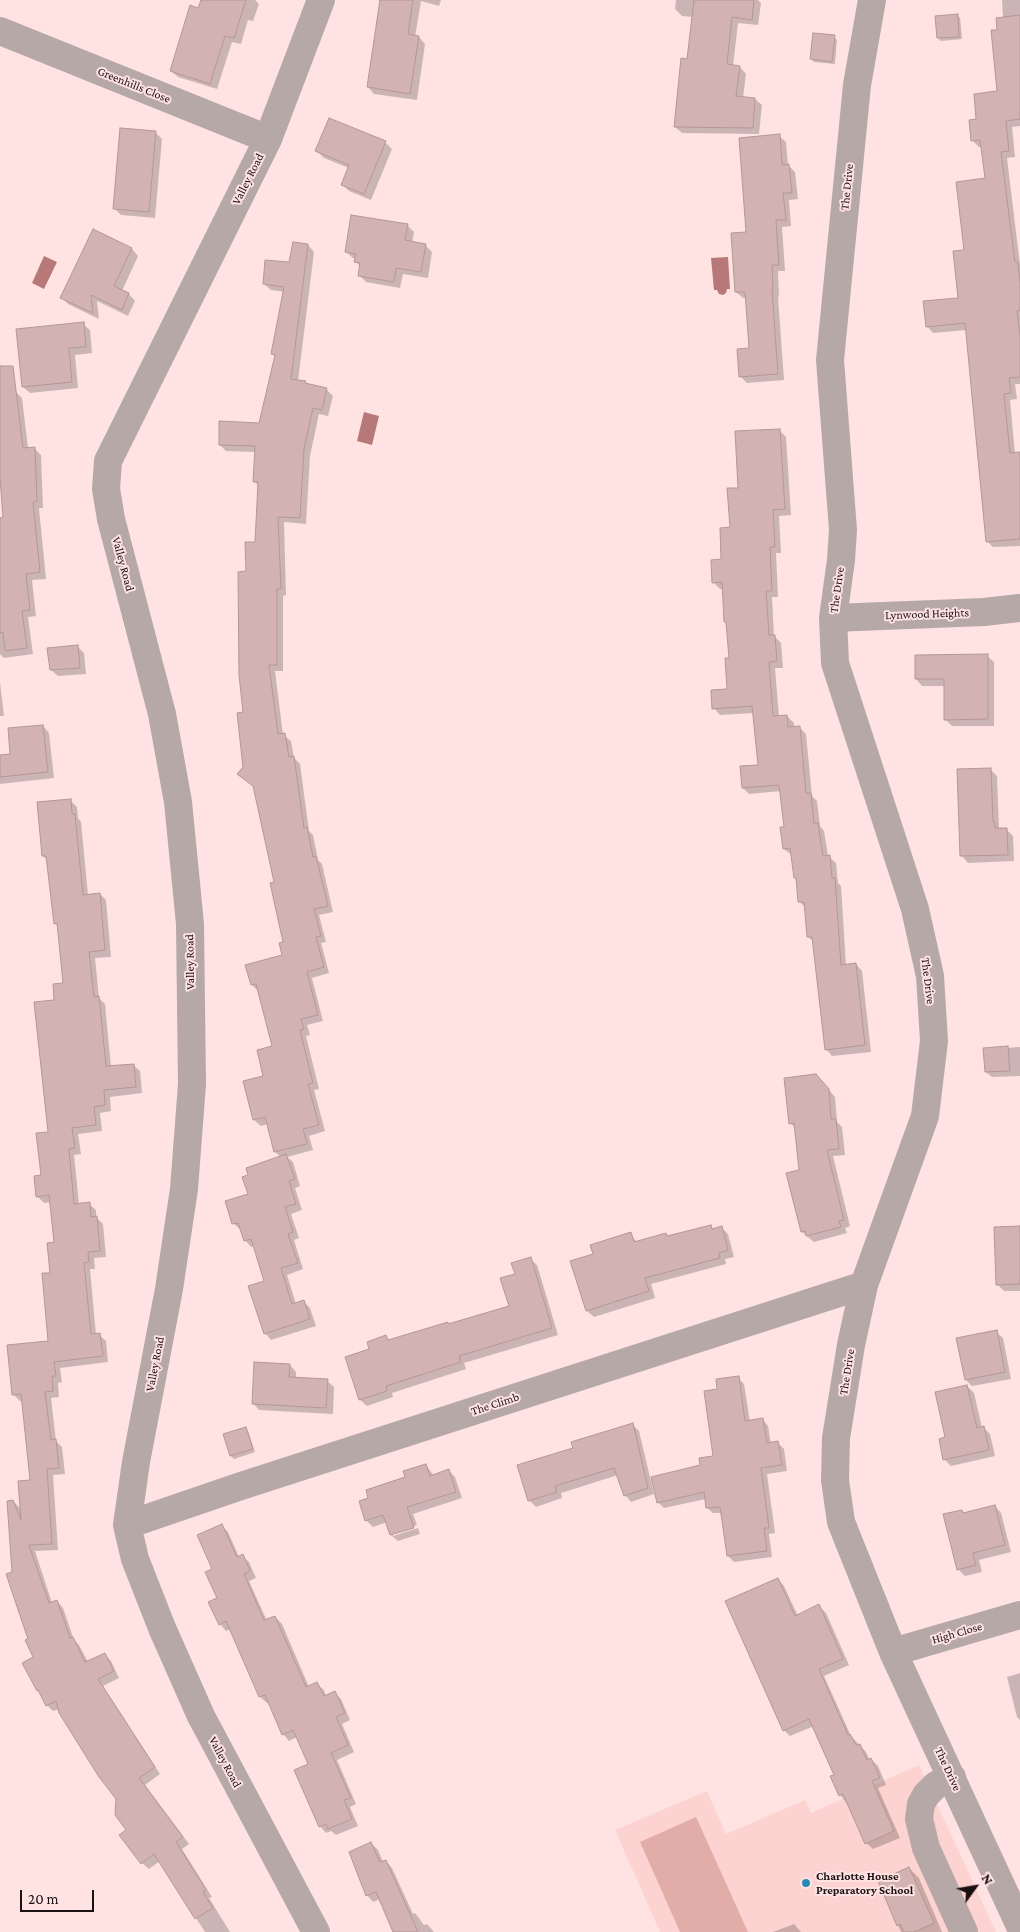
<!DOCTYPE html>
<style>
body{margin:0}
#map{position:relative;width:1020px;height:1932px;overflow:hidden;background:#fee3e2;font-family:"Crimson Pro",serif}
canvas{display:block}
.north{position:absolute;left:950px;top:1862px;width:50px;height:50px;-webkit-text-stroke:4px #fee3e2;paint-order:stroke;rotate:58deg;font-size:14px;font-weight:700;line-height:20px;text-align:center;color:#1b1010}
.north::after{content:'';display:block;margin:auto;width:18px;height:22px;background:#1b1010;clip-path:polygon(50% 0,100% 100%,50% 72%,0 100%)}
.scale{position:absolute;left:20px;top:1890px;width:74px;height:22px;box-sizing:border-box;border:2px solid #1b1010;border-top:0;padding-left:6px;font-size:15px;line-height:18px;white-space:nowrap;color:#1b1010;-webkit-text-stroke:4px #fee3e2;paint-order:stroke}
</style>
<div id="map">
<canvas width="1020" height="1932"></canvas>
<div class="north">N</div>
<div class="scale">20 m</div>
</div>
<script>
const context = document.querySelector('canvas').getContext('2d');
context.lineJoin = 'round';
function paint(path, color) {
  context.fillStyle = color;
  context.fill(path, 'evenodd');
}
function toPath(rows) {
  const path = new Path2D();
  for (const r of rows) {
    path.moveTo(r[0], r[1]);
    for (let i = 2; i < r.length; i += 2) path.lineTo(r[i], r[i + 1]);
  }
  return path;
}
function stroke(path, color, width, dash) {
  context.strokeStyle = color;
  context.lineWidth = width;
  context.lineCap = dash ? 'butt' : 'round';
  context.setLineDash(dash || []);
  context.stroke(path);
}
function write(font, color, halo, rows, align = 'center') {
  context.font = font + ' "Crimson Pro",serif';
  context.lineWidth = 4;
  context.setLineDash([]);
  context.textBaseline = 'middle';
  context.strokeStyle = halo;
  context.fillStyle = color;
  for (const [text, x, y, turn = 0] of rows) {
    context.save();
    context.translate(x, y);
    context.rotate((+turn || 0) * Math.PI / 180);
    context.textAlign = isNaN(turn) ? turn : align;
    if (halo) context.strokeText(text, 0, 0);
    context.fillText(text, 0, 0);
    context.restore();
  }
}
paint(toPath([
 [919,1765,996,1932,660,1932,615,1830,707,1791,726,1834,805,1800,811,1813]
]), '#fcd3d0');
paint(toPath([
 [696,1817,748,1932,680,1932,640,1842]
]), '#e2aca9');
paint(toPath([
 [44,256,57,262,44,289,32,283],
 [728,257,730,289,727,289,726,293,723,295,719,294,717,290,714,290,711,258],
 [364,412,379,416,372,445,357,441]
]), '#b67977');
paint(toPath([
 [202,0,255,0,259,4,253,21,248,20,241,44,232,42,217,89,178,77,171,71],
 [378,0,441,0,439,6,421,1,415,37,419,37,425,44,417,100,374,94,368,87,381,1],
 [676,0,758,0,761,3,758,25,738,23,733,66,740,67,746,74,743,98,755,99,762,105,759,134,682,133,675,127,688,61,693,17,682,16,675,9],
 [1002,0,1020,0,1020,126,1012,127,1015,157,1007,158,1020,265,1020,384,1015,384,1017,399,1010,400,1015,454,1020,453,1020,546,993,547,987,541,966,330,933,333,927,326,959,299,965,251,986,179,982,147,979,147,972,140,977,121,999,93,999,31,1003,18],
 [957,15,960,18,962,39,941,41,938,38],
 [834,37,837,40,835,64,814,62,811,59],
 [155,132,162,139,155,218,121,215,114,208],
 [779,136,786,142,788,165,795,172,798,199,789,200,791,226,782,227,785,271,778,271,779,296,778,297,784,380,747,383,740,376,751,349,747,298,743,298,736,292,748,234],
 [385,142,392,149,371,200,349,191,342,184,349,168,324,158,317,151],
 [407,225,414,232,412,243,425,245,432,252,428,278,403,274,400,288,366,282,359,275,361,267,356,262,356,259,353,258,346,252],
 [93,231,132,249,138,256,122,291,129,294,135,301,128,316,97,301,99,319,68,304,62,297],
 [308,245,314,252,298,381,326,389,333,396,328,416,319,414,310,456,306,524,284,522,286,595,283,596,283,671,275,671,283,735,291,741,294,758,300,764,309,831,313,835,318,860,322,864,333,912,319,915,326,942,321,943,329,973,312,978,323,1021,307,1025,310,1035,306,1036,319,1089,314,1090,325,1131,309,1136,313,1150,287,1157,293,1162,300,1186,295,1188,302,1210,291,1214,299,1238,294,1240,303,1269,287,1275,296,1304,304,1302,310,1308,316,1326,271,1340,265,1333,266,1282,254,1246,251,1247,245,1240,241,1230,234,1224,226,1202,249,1194,281,1157,275,1152,268,1124,261,1126,254,1120,274,1047,258,991,252,985,284,956,284,943,275,883,255,788,239,774,244,767,248,573,256,543,259,486,254,481,255,452,226,451,220,445,260,424,276,357,272,353,285,292,271,290,264,284,290,264],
 [83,324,90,330,92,353,75,355,78,388,30,393,23,387],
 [16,392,22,398,28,448,34,448,41,455,43,508,39,508,46,579,32,580,36,616,28,617,33,654,4,658,0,654,0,530,4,518,0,459,0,393],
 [779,430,786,437,791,515,779,516,781,553,776,553,778,597,772,597,774,636,781,643,783,668,775,668,779,717,787,716,794,723,794,728,799,727,806,734,812,796,817,801,820,826,824,831,828,856,836,863,838,883,841,886,846,965,856,964,862,971,871,1052,832,1056,826,1049,814,942,808,937,806,908,799,901,797,880,795,877,792,855,784,849,786,828,781,791,749,794,743,788,759,766,754,713,720,715,714,708,729,690,730,659,728,624,725,622,724,589,720,589,713,582,723,560,739,489],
 [77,646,84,653,86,674,58,676,51,670],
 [987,656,994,662,994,726,952,726,945,719,945,686,922,686,916,679],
 [0,682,4,716,0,716],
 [43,726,49,733,54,778,0,784,0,756,12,755],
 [990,769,997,776,999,828,1006,829,1013,836,1014,861,968,863,962,856],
 [70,800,77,807,78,818,81,822,88,895,100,894,106,900,111,957,95,958,99,998,105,1004,111,1067,133,1065,140,1071,142,1093,110,1097,111,1111,100,1113,102,1131,78,1134,81,1154,74,1155,79,1204,89,1204,96,1210,96,1217,103,1224,106,1257,94,1258,95,1269,90,1269,96,1335,99,1335,106,1341,108,1362,60,1368,62,1382,58,1383,59,1397,51,1398,56,1441,62,1447,65,1474,53,1475,58,1550,35,1551,52,1603,57,1601,63,1608,74,1640,79,1645,88,1662,104,1654,111,1661,119,1678,103,1686,160,1774,145,1785,189,1844,182,1849,212,1897,209,1898,230,1932,205,1932,160,1861,149,1869,142,1863,128,1830,117,1799,59,1709,53,1711,47,1705,38,1690,35,1658,13,1573,13,1501,21,1509,31,1481,23,1401,20,1401,14,1395,49,1342,51,1274,55,1243,51,1202,44,1203,37,1196,50,1133,56,1002,64,984,58,926,55,923,47,860,43,856],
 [1020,1047,1020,1076,992,1077,986,1072,985,1049],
 [822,1082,835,1097,837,1122,842,1127,845,1155,833,1156,850,1226,845,1228,847,1233,814,1242,802,1232,801,1171,796,1128,790,1123],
 [710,1226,713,1229,721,1227,728,1234,734,1257,725,1259,726,1264,651,1284,655,1298,594,1317,587,1311,571,1262,594,1255,630,1234,637,1242,668,1237],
 [1020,1228,1020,1291,1004,1291,997,1284],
 [530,1259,537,1265,558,1335,464,1363,466,1369,392,1393,393,1397,367,1406,360,1400,371,1350,386,1337,390,1341,447,1323,449,1325,510,1307,516,1275],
 [996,1332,1003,1338,1011,1379,972,1386,966,1380],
 [290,1365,296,1372,296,1379,327,1381,334,1387,333,1414,259,1410,253,1403],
 [738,1378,744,1384,750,1422,763,1420,768,1426,771,1444,778,1443,784,1449,787,1471,767,1474,775,1533,769,1534,772,1557,734,1562,728,1556,722,1513,713,1513,707,1508,706,1499,664,1508,658,1502,714,1458,718,1390],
 [967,1386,974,1393,982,1428,983,1427,990,1434,995,1456,951,1466,944,1459,946,1438],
 [632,1424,639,1431,654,1494,631,1502,625,1495,618,1475,561,1493,562,1498,536,1507,529,1500,574,1449],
 [245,1428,248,1431,255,1452,234,1459,231,1456,224,1435],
 [426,1465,434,1476,449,1471,455,1477,462,1498,413,1514,417,1525,393,1533,393,1536,418,1528,420,1534,398,1541,391,1535,387,1522,373,1527,366,1520,370,1498],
 [995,1506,1001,1513,1011,1552,979,1560,982,1572,965,1576,958,1569,962,1511,965,1514],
 [221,1525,228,1532,239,1557,242,1556,249,1562,256,1578,249,1581,267,1621,275,1617,282,1624,309,1687,317,1684,324,1690,326,1696,335,1693,341,1699,350,1720,342,1724,354,1752,337,1760,356,1804,350,1807,358,1826,336,1835,331,1831,326,1833,320,1826,309,1765,297,1737,289,1741,283,1734,269,1702,267,1703,260,1697,231,1629,226,1631,220,1624,214,1569],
 [778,1579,784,1586,798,1616,819,1606,826,1613,849,1665,824,1676,851,1736,866,1752,870,1760,871,1759,878,1766,886,1785,878,1788,900,1838,873,1849,866,1843,848,1801,846,1802,840,1795,836,1775,814,1726,790,1736,784,1730],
 [1020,1673,1020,1720,1017,1717,1007,1677],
 [371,1843,378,1850,383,1862,386,1861,392,1868,413,1914,415,1913,424,1925,427,1924,434,1932,395,1932,380,1899,373,1902,367,1895],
 [909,1868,919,1878,942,1932,901,1932,879,1881],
 [794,1924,801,1932,773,1932]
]), '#0003');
const building = toPath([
 [201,0,246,0,234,38,225,36,210,84,170,71,190,5,198,8,201,0],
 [380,0,413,0,408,34,419,36,410,94,367,87,380,0],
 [694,0,754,0,752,20,732,17,727,64,740,66,736,96,755,98,753,128,674,127,681,58,687,59,694,0],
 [958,14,959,37,937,38,935,16,958,14],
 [1020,15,1020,119,1006,121,1009,151,1001,152,1015,262,1018,262,1020,283,1020,310,1017,311,1020,335,1020,377,1009,378,1011,393,1004,394,1010,453,1020,452,1020,539,986,542,965,323,926,327,923,301,958,298,953,251,964,250,956,182,985,178,980,140,971,141,969,120,976,119,974,94,997,91,991,30,997,30,996,18,1020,15],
 [813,33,835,35,832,62,810,59,813,33],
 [329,118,386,141,364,194,341,185,349,165,315,151,329,118],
 [120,128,156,131,149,212,113,209,120,128],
 [780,134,782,165,789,164,792,193,783,193,786,220,776,220,779,265,772,265,773,290,772,290,778,374,739,377,737,349,749,348,745,292,735,292,731,233,746,232,739,138,780,134],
 [351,215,408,224,405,240,426,244,421,272,396,268,394,282,358,276,360,263,354,262,356,254,345,252,351,215],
 [93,229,132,248,114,286,129,293,122,310,91,295,93,313,60,298,93,229],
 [293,242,308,244,291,379,306,381,305,383,327,388,322,410,313,408,304,449,300,518,278,517,281,589,277,589,277,665,269,665,278,734,285,733,289,757,294,756,304,828,307,827,313,857,316,856,328,906,314,909,321,936,316,937,324,967,307,972,318,1015,301,1019,304,1029,300,1030,313,1083,308,1084,319,1125,303,1129,307,1144,274,1152,265,1117,253,1120,243,1081,263,1076,257,1050,272,1046,256,984,251,985,245,965,282,955,279,943,283,942,270,883,274,882,253,786,237,774,243,767,237,713,243,712,239,675,238,572,246,571,245,542,255,542,258,482,253,482,255,446,219,445,219,421,259,423,275,355,271,354,284,287,263,284,265,260,289,262,293,242],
 [84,322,86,347,69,348,72,382,22,387,16,329,84,322],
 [0,366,13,366,23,448,35,447,37,501,33,502,40,572,26,574,30,610,22,611,27,648,5,651,3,632,0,633,0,518,3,517,0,478,0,366],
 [780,429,785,509,773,510,775,547,770,547,772,591,766,591,769,635,775,635,777,661,769,662,773,716,787,715,788,727,800,726,806,793,811,793,814,824,818,823,823,856,830,855,832,878,835,878,841,965,856,963,865,1045,825,1050,812,937,807,937,804,902,798,902,796,878,794,878,790,848,783,849,780,827,784,827,779,785,742,788,740,766,758,765,752,706,712,709,711,690,727,689,725,658,729,658,726,622,724,622,722,582,712,583,711,560,721,559,720,528,730,527,727,488,738,488,735,431,780,429],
 [78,645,80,668,50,670,47,648,78,645],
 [988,654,988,719,944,720,944,679,915,679,915,655,988,654],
 [43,725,48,772,0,777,0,755,10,754,8,728,43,725],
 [991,768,993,822,995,822,995,828,1007,828,1008,855,960,856,957,769,991,768],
 [71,799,72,814,75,814,83,895,100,893,105,950,89,952,94,997,99,996,106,1066,134,1064,136,1087,104,1090,105,1105,94,1107,96,1125,72,1128,75,1148,69,1149,74,1204,90,1202,91,1217,97,1216,100,1251,88,1252,89,1262,84,1263,91,1334,100,1333,103,1356,54,1362,56,1376,52,1376,53,1391,45,1392,51,1440,56,1439,59,1468,47,1469,52,1544,29,1545,49,1603,57,1600,70,1638,73,1637,85,1662,105,1653,114,1671,98,1679,155,1767,139,1778,183,1837,176,1842,206,1890,203,1892,213,1908,195,1919,154,1854,141,1864,119,1835,126,1830,115,1815,116,1799,99,1777,59,1713,56,1701,46,1706,38,1690,37,1691,22,1663,33,1657,25,1640,28,1639,6,1574,12,1572,7,1501,13,1500,21,1520,18,1481,30,1480,21,1394,12,1395,7,1345,48,1341,42,1273,50,1273,47,1243,54,1242,49,1195,36,1197,34,1176,41,1175,36,1133,48,1132,34,1002,54,1000,53,984,63,983,57,923,54,924,46,856,42,856,37,802,71,799],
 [1008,1046,1010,1071,985,1072,983,1048,1008,1046],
 [816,1074,829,1089,831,1119,836,1119,839,1149,827,1150,844,1220,839,1221,841,1227,806,1236,805,1231,801,1232,786,1173,799,1170,794,1123,789,1124,784,1078,816,1074],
 [286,1154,295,1179,289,1181,296,1204,285,1207,293,1232,288,1234,298,1263,281,1268,292,1304,304,1300,310,1319,264,1334,248,1286,264,1281,251,1239,244,1241,238,1223,232,1224,225,1201,248,1194,242,1177,248,1175,246,1168,286,1154],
 [711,1225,712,1229,722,1226,728,1250,719,1253,720,1258,645,1278,649,1291,586,1311,570,1261,593,1254,590,1245,631,1232,634,1242,666,1233,667,1236,711,1225],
 [1020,1226,1020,1284,996,1285,994,1227,1020,1226],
 [531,1257,552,1328,459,1356,461,1362,386,1386,387,1391,359,1400,345,1357,369,1349,367,1342,386,1335,388,1340,448,1322,448,1324,509,1306,500,1278,515,1274,511,1263,531,1257],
 [997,1330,1005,1372,965,1380,956,1338,997,1330],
 [254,1362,290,1364,289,1377,328,1379,326,1408,252,1404,254,1362],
 [739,1376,745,1421,763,1418,767,1443,778,1441,782,1465,761,1468,769,1528,764,1528,767,1551,727,1556,720,1507,706,1508,704,1492,657,1503,651,1477,700,1465,699,1458,713,1456,704,1391,717,1389,716,1379,739,1376],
 [967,1385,977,1428,984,1426,989,1450,943,1460,939,1439,945,1437,935,1392,967,1385],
 [633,1423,648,1488,624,1496,614,1468,555,1486,557,1492,528,1501,517,1465,573,1448,571,1442,633,1423],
 [246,1427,253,1449,230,1456,223,1434,246,1427],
 [426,1464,430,1476,449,1469,456,1492,407,1507,414,1528,390,1535,383,1515,365,1521,359,1501,368,1498,366,1490,405,1477,403,1471,426,1464],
 [995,1505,1005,1545,973,1553,976,1565,957,1570,943,1514,962,1510,963,1513,995,1505],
 [222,1524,237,1557,243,1554,250,1571,244,1574,264,1620,275,1616,306,1687,317,1682,324,1696,335,1691,345,1713,336,1717,348,1745,331,1753,351,1798,344,1800,352,1819,328,1829,326,1824,319,1827,294,1770,308,1764,293,1730,282,1735,265,1695,259,1697,226,1621,219,1625,208,1602,217,1598,205,1572,212,1569,197,1535,222,1524],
 [778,1578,795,1616,819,1604,843,1659,819,1669,848,1735,850,1734,856,1745,860,1744,867,1760,871,1758,880,1778,872,1781,894,1831,865,1844,843,1794,839,1796,830,1776,834,1775,809,1719,783,1731,725,1601,778,1578],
 [371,1842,380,1862,386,1860,418,1932,393,1932,376,1892,366,1896,349,1852,371,1842],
 [909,1867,934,1923,914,1932,904,1932,900,1924,897,1926,878,1881,909,1867]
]);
paint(building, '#d3b3b1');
stroke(building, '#b59695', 1);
stroke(toPath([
 [872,0,857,85,830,360,843,530,841,560,833,618,835,663,915,909,930,976,934,1041,925,1116,864,1285,851,1345,836,1438,835,1480,841,1522,893,1652,1020,1926],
 [0,31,268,139],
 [833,618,984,612,1020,608],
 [127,1525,241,1486,864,1285],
 [893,1652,1020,1615],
 [952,1777,936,1785,926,1795,921,1804,919,1819,926,1848,964,1932],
 [316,1932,201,1716,162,1628,135,1559,127,1525,136,1462,169,1289,184,1189,192,1084,190,924,178,802,162,714,111,519,106,489,108,461,268,139,321,0]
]), '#b6a8a7', 28);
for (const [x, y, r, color] of [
 [806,1883,5,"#288ab4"]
]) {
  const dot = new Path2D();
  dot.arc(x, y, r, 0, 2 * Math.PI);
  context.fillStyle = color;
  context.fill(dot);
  stroke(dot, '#fee3e2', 2);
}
write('12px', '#1b1010', '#fee3e2', [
 ["Greenhills Close",134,85,22],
 ["Valley Road",248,179,-63],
 ["The Drive",847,187,-84],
 ["Valley Road",123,564,75],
 ["The Drive",837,590,-82],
 ["Lynwood Heights",927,614,-2],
 ["Valley Road",190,962,-91],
 ["The Drive",928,981,83],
 ["Valley Road",155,1364,-79],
 ["The Drive",847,1372,-81],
 ["The Climb",495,1404,-18],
 ["High Close",957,1633,-16],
 ["Valley Road",225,1762,62],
 ["The Drive",948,1769,65]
]);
write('bold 12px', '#1b1010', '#fee3e2', [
 ["Charlotte House",816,1876],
 ["Preparatory School",816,1890]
], 'left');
</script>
